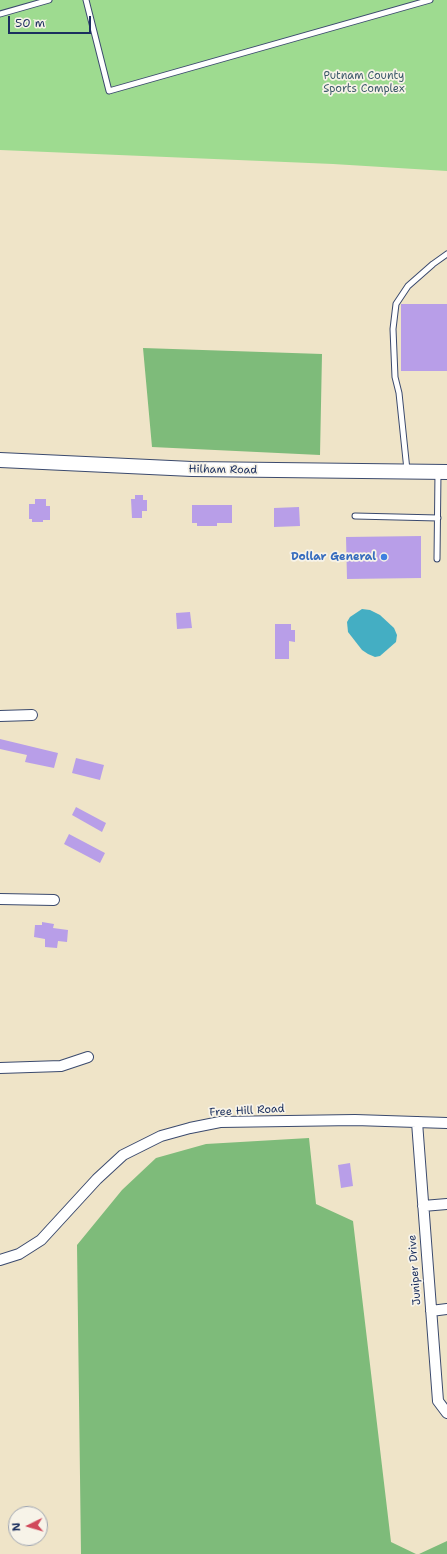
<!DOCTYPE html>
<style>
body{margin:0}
#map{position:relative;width:447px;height:1554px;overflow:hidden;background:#efe4c8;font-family:"Shantell Sans",sans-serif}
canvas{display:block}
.north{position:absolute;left:8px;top:1506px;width:40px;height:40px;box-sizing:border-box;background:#f7f3e8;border:1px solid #9fa5b1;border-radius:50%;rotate:265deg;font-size:11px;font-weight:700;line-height:16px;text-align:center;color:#1b2f5e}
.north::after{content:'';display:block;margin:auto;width:14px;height:18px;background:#d1495b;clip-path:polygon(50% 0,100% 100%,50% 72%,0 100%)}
.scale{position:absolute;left:8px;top:16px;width:83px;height:18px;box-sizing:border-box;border:2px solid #1b2f5e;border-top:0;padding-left:5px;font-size:12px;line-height:14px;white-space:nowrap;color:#1b2f5e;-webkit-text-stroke:3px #f7f3e8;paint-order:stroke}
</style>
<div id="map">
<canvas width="447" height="1554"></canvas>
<div class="north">N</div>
<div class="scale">50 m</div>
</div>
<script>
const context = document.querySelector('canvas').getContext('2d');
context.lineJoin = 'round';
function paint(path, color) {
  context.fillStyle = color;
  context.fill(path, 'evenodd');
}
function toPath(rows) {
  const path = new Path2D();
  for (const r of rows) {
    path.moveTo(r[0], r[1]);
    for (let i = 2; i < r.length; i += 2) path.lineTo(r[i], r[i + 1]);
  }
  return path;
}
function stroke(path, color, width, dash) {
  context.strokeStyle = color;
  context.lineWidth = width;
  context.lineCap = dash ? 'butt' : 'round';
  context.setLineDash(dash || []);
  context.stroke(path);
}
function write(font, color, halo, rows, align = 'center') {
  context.font = font + ' "Shantell Sans",sans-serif';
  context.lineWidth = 3.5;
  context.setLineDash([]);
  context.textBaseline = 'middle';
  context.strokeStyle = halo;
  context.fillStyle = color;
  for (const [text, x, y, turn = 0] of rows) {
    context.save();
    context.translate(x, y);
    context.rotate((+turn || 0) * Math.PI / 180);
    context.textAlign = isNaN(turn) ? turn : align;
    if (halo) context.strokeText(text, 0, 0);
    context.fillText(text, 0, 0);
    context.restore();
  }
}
paint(toPath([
 [0,0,447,0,447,171,333,164,0,150]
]), '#9edb90');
paint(toPath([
 [143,348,322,354,320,455,152,447],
 [309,1138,316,1204,353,1221,391,1542,416,1554,81,1554,77,1245,122,1190,156,1158,206,1144],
 [447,1541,447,1554,419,1554]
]), '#7ebb7a');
paint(toPath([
 [362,609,370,610,380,615,394,628,397,635,396,642,380,656,375,657,368,654,362,650,348,632,347,622,350,617]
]), '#44aec3');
paint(toPath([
 [401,304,447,304,447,371,401,371],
 [135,495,143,495,143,500,147,500,147,511,142,511,142,518,132,518,131,499,135,499],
 [35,499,46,499,46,506,50,506,50,520,43,520,43,522,32,522,32,519,29,519,29,504,35,504],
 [192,505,232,505,232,523,217,523,217,526,197,526,197,523,192,523],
 [299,507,300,526,274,527,274,508],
 [421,536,421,578,347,579,346,537],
 [190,612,192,628,177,629,176,613],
 [275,624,291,624,291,630,295,630,295,642,289,641,289,659,275,659],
 [0,739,58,753,54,768,25,762,27,755,0,749],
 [76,758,104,765,100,780,72,773],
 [76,807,106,823,102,832,72,815],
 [69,834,105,853,100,863,64,844],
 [42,922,54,924,53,928,68,930,67,942,58,941,57,948,45,947,45,939,34,937,35,925,42,925],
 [350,1163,353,1186,341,1188,338,1165]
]), '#b89ee8');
const service = toPath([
 [86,0,109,91,430,0],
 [0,14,49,0],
 [407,470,399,393,395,377,393,329,396,304,408,286,433,264,447,254],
 [355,516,438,518],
 [437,559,438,473]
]);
const minor = toPath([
 [0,716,32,715],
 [0,899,54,900],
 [0,1068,61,1066,88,1057],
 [417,1122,438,1401,447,1413],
 [423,1206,447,1204],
 [0,1260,19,1254,41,1240,97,1179,123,1155,161,1136,190,1128,220,1122,355,1120,447,1123],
 [431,1311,447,1309]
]);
const secondary = toPath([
 [0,460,192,469,447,472]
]);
stroke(service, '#3b4a6e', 7);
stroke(minor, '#3b4a6e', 12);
stroke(secondary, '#3b4a6e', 16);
stroke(service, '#fff', 5);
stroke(minor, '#fff', 10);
stroke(secondary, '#fff', 14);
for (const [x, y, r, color] of [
 [384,557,4,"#3f7fe0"]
]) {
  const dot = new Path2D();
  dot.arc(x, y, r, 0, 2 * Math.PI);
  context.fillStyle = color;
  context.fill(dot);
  stroke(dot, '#f7f3e8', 1.5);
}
write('11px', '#3c5a6a', '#f7f3e8', [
 ["Putnam County",364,76],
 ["Sports Complex",364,89]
]);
write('11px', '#1b2f5e', '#f7f3e8', [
 ["Hilham Road",223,470,1],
 ["Free Hill Road",247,1111,-3],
 ["Juniper Drive",415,1270,-94]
]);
write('bold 11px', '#366cbe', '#f7f3e8', [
 ["Dollar General",376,557]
], 'right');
</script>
